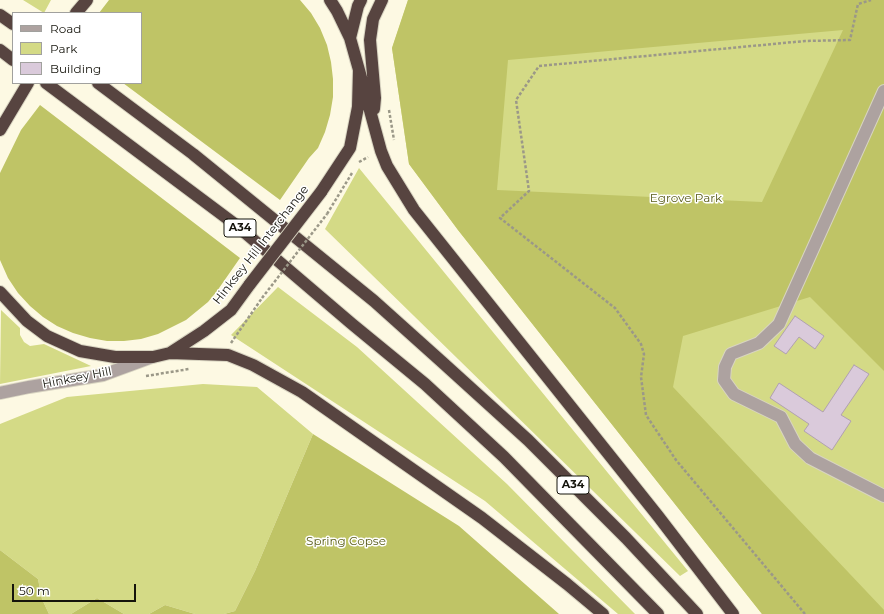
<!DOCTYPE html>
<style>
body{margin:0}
#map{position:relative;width:884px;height:614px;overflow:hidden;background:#fdf9e3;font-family:Montserrat,sans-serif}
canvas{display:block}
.legend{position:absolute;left:12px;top:12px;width:130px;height:72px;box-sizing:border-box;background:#fff;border:1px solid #a1a19e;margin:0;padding:5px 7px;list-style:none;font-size:12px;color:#15140c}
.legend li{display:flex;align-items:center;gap:8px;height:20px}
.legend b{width:20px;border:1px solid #a1a19e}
.scale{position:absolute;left:12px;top:584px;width:124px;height:18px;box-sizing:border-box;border:2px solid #15140c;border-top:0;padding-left:5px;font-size:12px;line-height:14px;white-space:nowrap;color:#15140c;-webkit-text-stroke:3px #fff;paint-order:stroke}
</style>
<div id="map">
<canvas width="884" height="614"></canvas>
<ul class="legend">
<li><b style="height:5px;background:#ada2a0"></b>Road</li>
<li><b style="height:11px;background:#d4da86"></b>Park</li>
<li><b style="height:11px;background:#dacadb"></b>Building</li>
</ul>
<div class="scale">50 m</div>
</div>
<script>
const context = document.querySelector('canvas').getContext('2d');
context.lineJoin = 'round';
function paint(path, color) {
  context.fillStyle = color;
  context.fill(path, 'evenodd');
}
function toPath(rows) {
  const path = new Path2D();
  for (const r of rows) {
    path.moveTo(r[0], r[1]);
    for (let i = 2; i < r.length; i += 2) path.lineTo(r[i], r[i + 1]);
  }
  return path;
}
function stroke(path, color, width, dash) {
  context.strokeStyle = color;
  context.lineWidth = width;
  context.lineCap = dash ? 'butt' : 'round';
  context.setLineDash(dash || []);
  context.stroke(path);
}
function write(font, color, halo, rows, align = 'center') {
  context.font = font + ' Montserrat,sans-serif';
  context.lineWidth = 3;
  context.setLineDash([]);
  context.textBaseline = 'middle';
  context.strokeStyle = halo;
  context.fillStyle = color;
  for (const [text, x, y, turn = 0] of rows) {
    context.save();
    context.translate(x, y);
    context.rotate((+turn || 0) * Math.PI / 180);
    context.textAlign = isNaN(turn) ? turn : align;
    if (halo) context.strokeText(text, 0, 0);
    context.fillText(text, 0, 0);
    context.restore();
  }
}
paint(toPath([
 [23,0,51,0,44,13],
 [408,0,884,0,884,614,762,614,458,230,409,164,392,48],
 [359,168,688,571,680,576,325,229],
 [278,287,357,347,507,484,635,614,618,614,485,501,231,335],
 [1,310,20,328,20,335,24,342,30,346,44,344,91,366,0,384],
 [203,384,257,387,313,434,255,571,235,611,224,614,195,614,165,605,149,614,124,614,97,598,71,614,49,614,42,599,38,579,0,550,0,424,67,397]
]), '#d4da86');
paint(toPath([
 [109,0,300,0,311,13,320,28,327,45,331,62,333,79,333,97,330,115,325,132,318,148,309,158,280,200,123,83,141,83,141,13,99,13],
 [408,0,884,0,884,371,810,297,683,336,673,387,884,610,884,614,762,614,458,230,409,164,392,48],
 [843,30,762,202,497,190,508,60],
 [40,105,240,258,217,291,208,302,186,320,158,334,141,339,124,341,107,341,90,338,73,333,57,326,43,317,30,306,18,293,8,278,0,260,0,173,21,130],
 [313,434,459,526,559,614,224,614,235,611,255,571],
 [0,550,38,579,42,599,49,614,51,614,0,614],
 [97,598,124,614,71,614],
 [165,605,195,614,149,614]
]), '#bfc466');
const building = toPath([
 [795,316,824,336,815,349,799,337,786,354,774,346,795,316],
 [854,365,869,374,841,415,851,421,832,450,804,431,809,424,770,398,779,383,823,412,854,365]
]);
paint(building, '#dacadb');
stroke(building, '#b1a1b1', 1);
const minor = toPath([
 [884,91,779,324,759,343,731,354,725,367,724,380,734,394,781,417,795,444,810,458,884,496],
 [0,393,29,387,103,375,152,357]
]);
const highway = toPath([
 [76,13,87,0],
 [0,15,13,24],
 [350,38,358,6,361,0],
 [0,50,13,60],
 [359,70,381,151,387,166,414,210,658,516,733,614],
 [46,83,236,225,352,324,425,384,504,457,658,614],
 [98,83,193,154,374,301,442,362,528,440,626,538,697,614],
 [374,109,375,98,370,40,373,19,382,0],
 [0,130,28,83],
 [321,192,350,148,358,107,359,70,350,38,337,11,330,0],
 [0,292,27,321,47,336,80,351,115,357,153,357,170,353,204,331,231,310,250,284],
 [170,353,228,355,253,365,302,392,482,518,567,584,603,614]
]);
stroke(minor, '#d8d4c1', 14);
stroke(highway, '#d8d4c1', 14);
stroke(toPath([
 [389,110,394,140],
 [359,162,368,157],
 [327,214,352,173],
 [231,343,262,298],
 [146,376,189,369],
 [805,614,676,460,646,415,641,377,644,354,641,344,615,308,500,218,529,191,516,100,539,66,805,41,850,40,858,4,871,0]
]), '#9b9888', 2.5, [3, 2]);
stroke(minor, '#ada2a0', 12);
stroke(highway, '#574440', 12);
const highwayBridge = toPath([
 [250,284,321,192]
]);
stroke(highwayBridge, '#d8d4c1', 14, []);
stroke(toPath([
 [262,298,327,214]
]), '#9b9888', 2.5, [3, 2]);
stroke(highwayBridge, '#574440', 12);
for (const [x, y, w] of [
 [240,228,32],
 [573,485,32]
]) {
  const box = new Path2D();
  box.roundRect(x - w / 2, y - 9, w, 18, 3);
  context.fillStyle = '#fff';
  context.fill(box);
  stroke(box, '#15140c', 1);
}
write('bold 11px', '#15140c', null, [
 ["A34",240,228],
 ["A34",573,485]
]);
write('12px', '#595c18', '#fff', [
 ["Egrove Park",686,198],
 ["Spring Copse",346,541]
]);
write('12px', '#15140c', '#fff', [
 ["Hinksey Hill Interchange",261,245,-52],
 ["Hinksey Hill",77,378,-11]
]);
</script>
